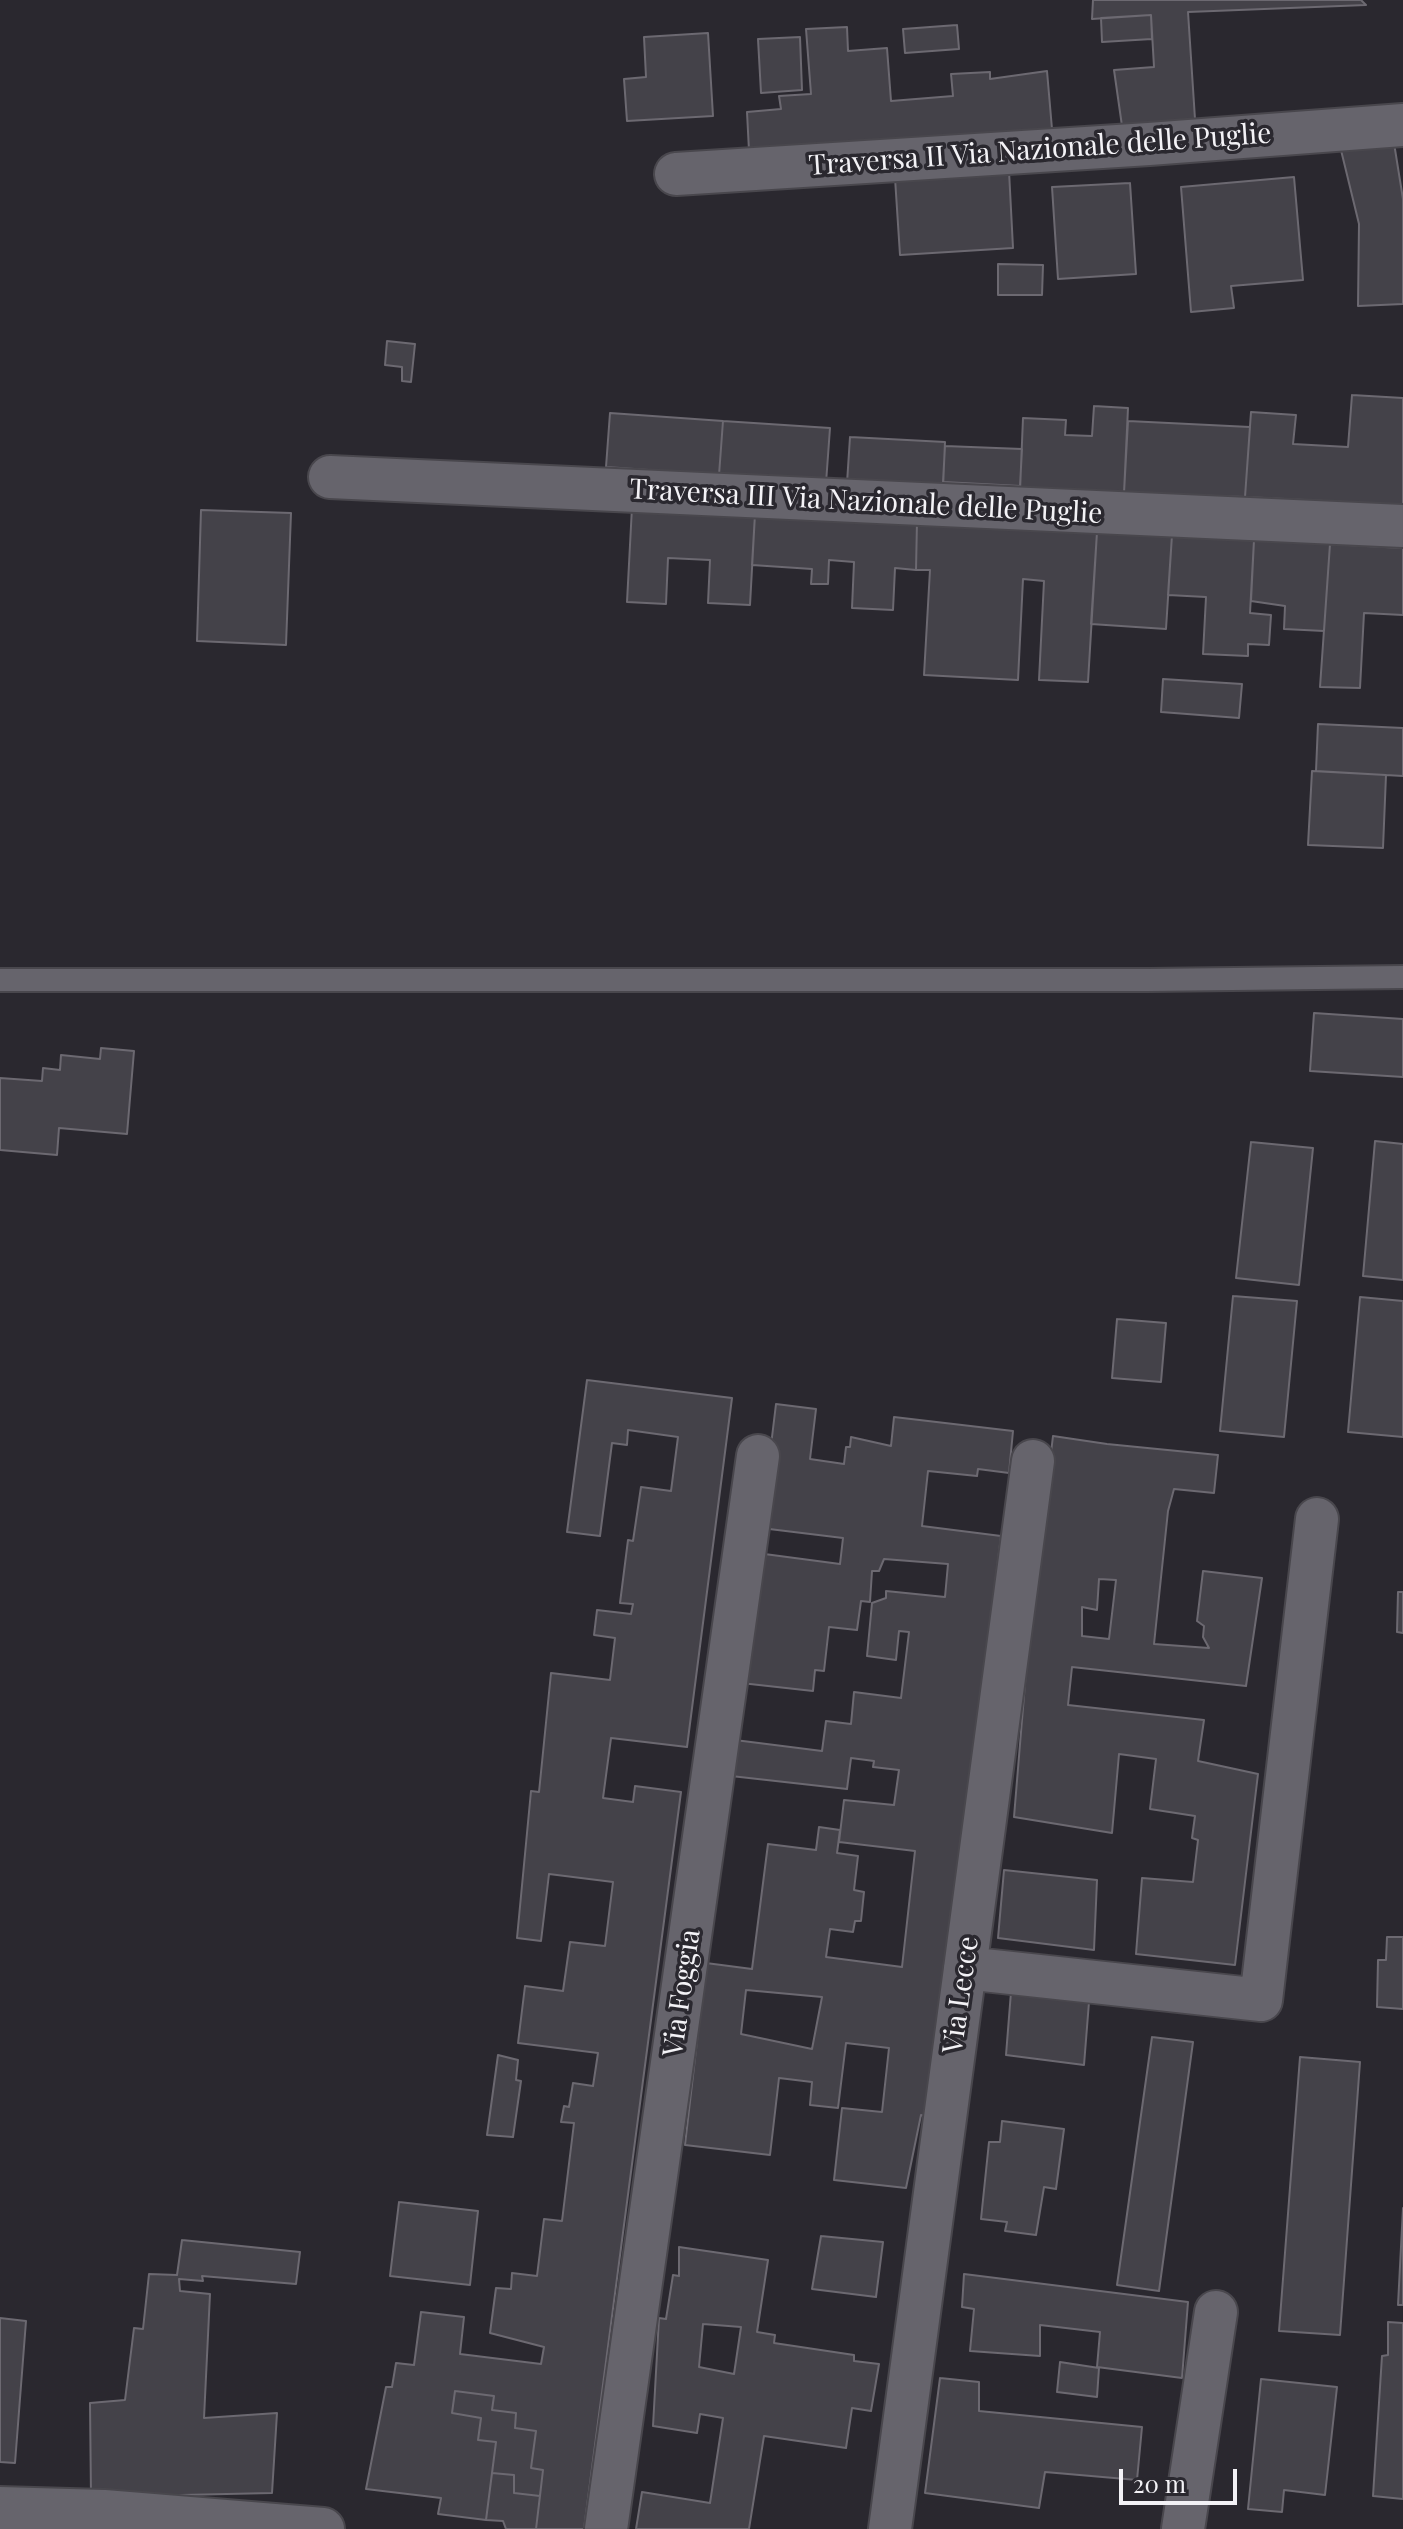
<!DOCTYPE html>
<style>
body{margin:0}
#map{position:relative;width:1403px;height:2529px;overflow:hidden;background:#2a282f;font-family:"Playfair Display",serif}
canvas{display:block}
.scale{position:absolute;left:1119px;top:2469px;width:118px;height:36px;box-sizing:border-box;border:4px solid #f3f2f6;border-top:0;padding-left:10px;font-size:24px;line-height:28px;white-space:nowrap;color:#f3f2f6;-webkit-text-stroke:6px #2a282f;paint-order:stroke}
</style>
<div id="map">
<canvas width="1403" height="2529"></canvas>
<div class="scale">20 m</div>
</div>
<script>
const context = document.querySelector('canvas').getContext('2d');
context.lineJoin = 'round';
function paint(path, color) {
  context.fillStyle = color;
  context.fill(path, 'evenodd');
}
function toPath(rows) {
  const path = new Path2D();
  for (const r of rows) {
    path.moveTo(r[0], r[1]);
    for (let i = 2; i < r.length; i += 2) path.lineTo(r[i], r[i + 1]);
  }
  return path;
}
function stroke(path, color, width, dash) {
  context.strokeStyle = color;
  context.lineWidth = width;
  context.lineCap = dash ? 'butt' : 'round';
  context.setLineDash(dash || []);
  context.stroke(path);
}
function write(font, color, halo, rows, align = 'center') {
  context.font = font + ' "Playfair Display",serif';
  context.lineWidth = 7;
  context.setLineDash([]);
  context.textBaseline = 'middle';
  context.strokeStyle = halo;
  context.fillStyle = color;
  for (const [text, x, y, turn = 0] of rows) {
    context.save();
    context.translate(x, y);
    context.rotate((+turn || 0) * Math.PI / 180);
    context.textAlign = isNaN(turn) ? turn : align;
    if (halo) context.strokeText(text, 0, 0);
    context.fillText(text, 0, 0);
    context.restore();
  }
}
const building = toPath([
 [1093,0,1361,0,1366,5,1188,12,1195,119,1122,126,1114,70,1154,67,1151,15,1092,19,1093,0],
 [1151,15,1152,39,1102,42,1101,18,1151,15],
 [957,25,959,49,905,53,903,29,957,25],
 [847,27,848,51,887,48,891,101,953,96,951,74,990,72,990,79,1047,71,1052,129,749,151,747,112,781,109,779,96,811,94,806,29,847,27],
 [708,33,713,116,627,121,624,79,646,77,644,37,708,33],
 [800,37,802,90,761,93,758,39,800,37],
 [1394,143,1403,199,1403,304,1358,306,1359,224,1340,146,1394,143],
 [1009,171,1013,248,900,255,895,178,1009,171],
 [1294,177,1303,280,1231,286,1234,308,1191,312,1181,187,1294,177],
 [1130,183,1136,274,1058,279,1052,187,1130,183],
 [998,264,1043,265,1042,295,998,295,998,264],
 [387,341,415,344,411,382,402,381,402,367,385,365,387,341],
 [1352,395,1403,398,1403,505,1245,497,1251,412,1296,415,1293,444,1348,447,1352,395],
 [1094,406,1128,408,1124,493,1020,491,1023,418,1066,420,1065,435,1092,436,1094,406],
 [610,413,723,421,719,475,606,467,610,413],
 [723,421,830,428,826,483,719,475,723,421],
 [1128,421,1250,427,1245,497,1124,493,1128,421],
 [850,437,945,442,943,488,847,483,850,437],
 [945,446,1022,449,1020,486,943,482,945,446],
 [632,507,755,514,750,605,708,603,710,560,668,558,666,604,627,602,632,507],
 [201,510,291,513,286,645,197,641,201,510],
 [755,514,917,521,916,570,895,568,893,610,852,608,854,562,829,560,828,584,811,584,812,569,752,565,755,514],
 [917,521,1097,532,1088,682,1039,680,1044,581,1023,579,1018,680,924,675,930,570,916,570,917,521],
 [1097,532,1172,535,1166,629,1091,624,1097,532],
 [1172,535,1254,540,1250,613,1271,615,1269,645,1248,644,1248,656,1203,654,1206,597,1168,595,1172,535],
 [1254,540,1330,544,1324,631,1284,629,1285,606,1251,601,1254,540],
 [1330,544,1403,548,1403,615,1364,613,1360,688,1320,687,1330,544],
 [1163,679,1242,684,1239,718,1161,712,1163,679],
 [1318,724,1403,728,1403,776,1316,771,1318,724],
 [1312,771,1386,775,1383,848,1308,845,1312,771],
 [1314,1013,1403,1019,1403,1077,1310,1071,1314,1013],
 [101,1048,134,1051,127,1134,59,1128,57,1155,0,1150,0,1078,42,1081,43,1068,60,1070,61,1055,100,1059,101,1048],
 [1375,1141,1403,1144,1403,1280,1363,1276,1375,1141],
 [1251,1142,1313,1148,1299,1285,1236,1278,1251,1142],
 [1233,1296,1297,1301,1284,1437,1220,1431,1233,1296],
 [1360,1297,1403,1301,1403,1437,1348,1432,1360,1297],
 [1117,1319,1166,1323,1161,1382,1112,1378,1117,1319],
 [587,1380,732,1398,687,1747,611,1738,603,1798,633,1802,635,1786,681,1792,584,2529,536,2529,543,2470,531,2468,536,2431,515,2428,516,2413,492,2410,494,2396,455,2391,452,2413,481,2418,478,2440,496,2442,486,2520,438,2514,441,2498,366,2489,386,2387,392,2387,396,2363,414,2365,421,2312,464,2317,460,2354,541,2364,544,2347,490,2333,496,2288,511,2289,512,2273,537,2276,544,2219,562,2221,574,2123,561,2122,564,2106,569,2107,573,2083,593,2086,598,2053,518,2043,525,1986,563,1991,570,1942,605,1946,613,1882,549,1874,541,1941,517,1938,531,1791,539,1792,551,1673,610,1680,615,1638,594,1635,597,1610,631,1614,633,1604,620,1603,628,1540,633,1541,641,1487,671,1491,678,1437,628,1430,627,1445,612,1443,600,1536,567,1532,587,1380],
 [776,1404,816,1409,810,1459,844,1464,846,1447,850,1447,851,1437,891,1446,894,1417,1013,1431,1009,1473,978,1469,977,1476,928,1471,922,1526,1001,1536,929,2117,921,2115,906,2188,834,2180,842,2108,882,2112,889,2048,846,2043,838,2108,810,2105,812,2082,779,2078,770,2155,685,2145,706,1963,752,1969,768,1844,816,1850,819,1827,840,1830,837,1853,858,1856,854,1890,864,1892,861,1921,855,1921,853,1932,830,1929,826,1957,902,1967,915,1851,839,1842,844,1800,894,1805,899,1770,873,1767,874,1761,851,1758,847,1789,731,1776,735,1740,822,1751,826,1721,851,1724,854,1692,901,1698,909,1632,899,1631,896,1660,867,1656,872,1603,886,1598,886,1591,945,1597,948,1564,884,1559,879,1571,872,1571,870,1602,861,1601,857,1630,829,1627,824,1671,815,1670,813,1691,741,1683,757,1553,840,1564,843,1538,761,1528,776,1404],
 [746,1990,822,1997,812,2049,741,2034,746,1990],
 [1053,1436,1107,1444,1218,1455,1214,1493,1174,1489,1168,1511,1154,1644,1209,1648,1203,1637,1204,1626,1197,1621,1203,1571,1262,1578,1246,1686,1072,1667,1068,1705,1204,1720,1198,1761,1258,1774,1235,1965,1136,1954,1142,1878,1193,1882,1198,1840,1192,1838,1195,1816,1150,1809,1156,1759,1119,1754,1112,1833,1014,1817,1029,1635,1053,1436],
 [1099,1579,1116,1580,1109,1639,1082,1636,1082,1607,1097,1610,1099,1579],
 [1398,1592,1403,1592,1403,1633,1397,1632,1398,1592],
 [1004,1870,1097,1880,1094,1950,998,1938,1004,1870],
 [1387,1937,1403,1937,1403,2009,1377,2007,1378,1960,1386,1960,1387,1937],
 [1011,1992,1089,2002,1084,2065,1006,2055,1011,1992],
 [1152,2037,1193,2042,1159,2291,1117,2285,1152,2037],
 [498,2055,518,2060,516,2080,521,2081,513,2137,487,2135,498,2055],
 [1300,2057,1360,2062,1340,2335,1279,2331,1300,2057],
 [1002,2121,1064,2129,1056,2189,1044,2187,1036,2235,1005,2231,1007,2222,981,2219,989,2142,1000,2142,1002,2121],
 [399,2202,478,2211,470,2285,390,2276,399,2202],
 [1403,2208,1403,2305,1398,2305,1403,2208],
 [821,2236,883,2242,876,2297,812,2289,821,2236],
 [182,2240,300,2252,296,2284,202,2276,203,2281,179,2279,180,2291,210,2294,204,2418,277,2413,272,2493,91,2497,90,2403,125,2400,134,2328,143,2329,149,2274,177,2275,182,2240],
 [679,2247,768,2260,757,2332,775,2335,774,2343,854,2355,854,2361,879,2364,871,2411,852,2408,846,2448,764,2436,749,2529,636,2529,642,2492,710,2503,723,2418,700,2414,697,2433,653,2426,659,2318,666,2319,673,2275,679,2276,679,2247],
 [703,2324,741,2327,734,2374,699,2367,703,2324],
 [964,2274,1188,2302,1182,2378,1097,2367,1100,2332,1040,2325,1040,2356,970,2351,974,2309,962,2307,964,2274],
 [0,2318,26,2321,15,2463,0,2462,0,2318],
 [1388,2322,1403,2323,1403,2499,1373,2496,1382,2356,1388,2355,1388,2322],
 [1060,2362,1099,2368,1097,2397,1057,2392,1060,2362],
 [940,2378,979,2382,979,2411,1142,2427,1137,2480,1045,2472,1039,2508,925,2493,940,2378],
 [1261,2379,1337,2387,1325,2495,1284,2490,1282,2512,1248,2509,1261,2379],
 [455,2391,494,2396,492,2410,516,2413,515,2428,536,2431,531,2468,543,2470,540,2496,514,2493,514,2475,492,2473,496,2442,478,2440,481,2418,452,2413,455,2391],
 [492,2473,514,2475,514,2493,540,2496,536,2529,506,2529,503,2521,486,2520,492,2473]
]);
paint(building, '#444249');
stroke(building, '#6c6971', 2);
const service = toPath([
 [0,980,1149,980,1403,977]
]);
const minor = toPath([
 [676,174,1149,144,1403,125],
 [330,477,1403,526],
 [965,1968,1261,2000,1317,1519],
 [0,2508,104,2511,323,2529],
 [606,2529,758,1456],
 [890,2529,1033,1461],
 [1183,2529,1216,2312]
]);
stroke(service, '#49474d', 26);
stroke(minor, '#49474d', 46);
stroke(service, '#66646c', 22);
stroke(minor, '#66646c', 42);
write('28px', '#f3f2f6', '#2a282f', [
 ["Traversa II Via Nazionale delle Puglie",1040,150,-4],
 ["Traversa III Via Nazionale delle Puglie",866,502,3],
 ["Via Foggia",682,1993,-82],
 ["Via Lecce",961,1995,-82]
]);
</script>
